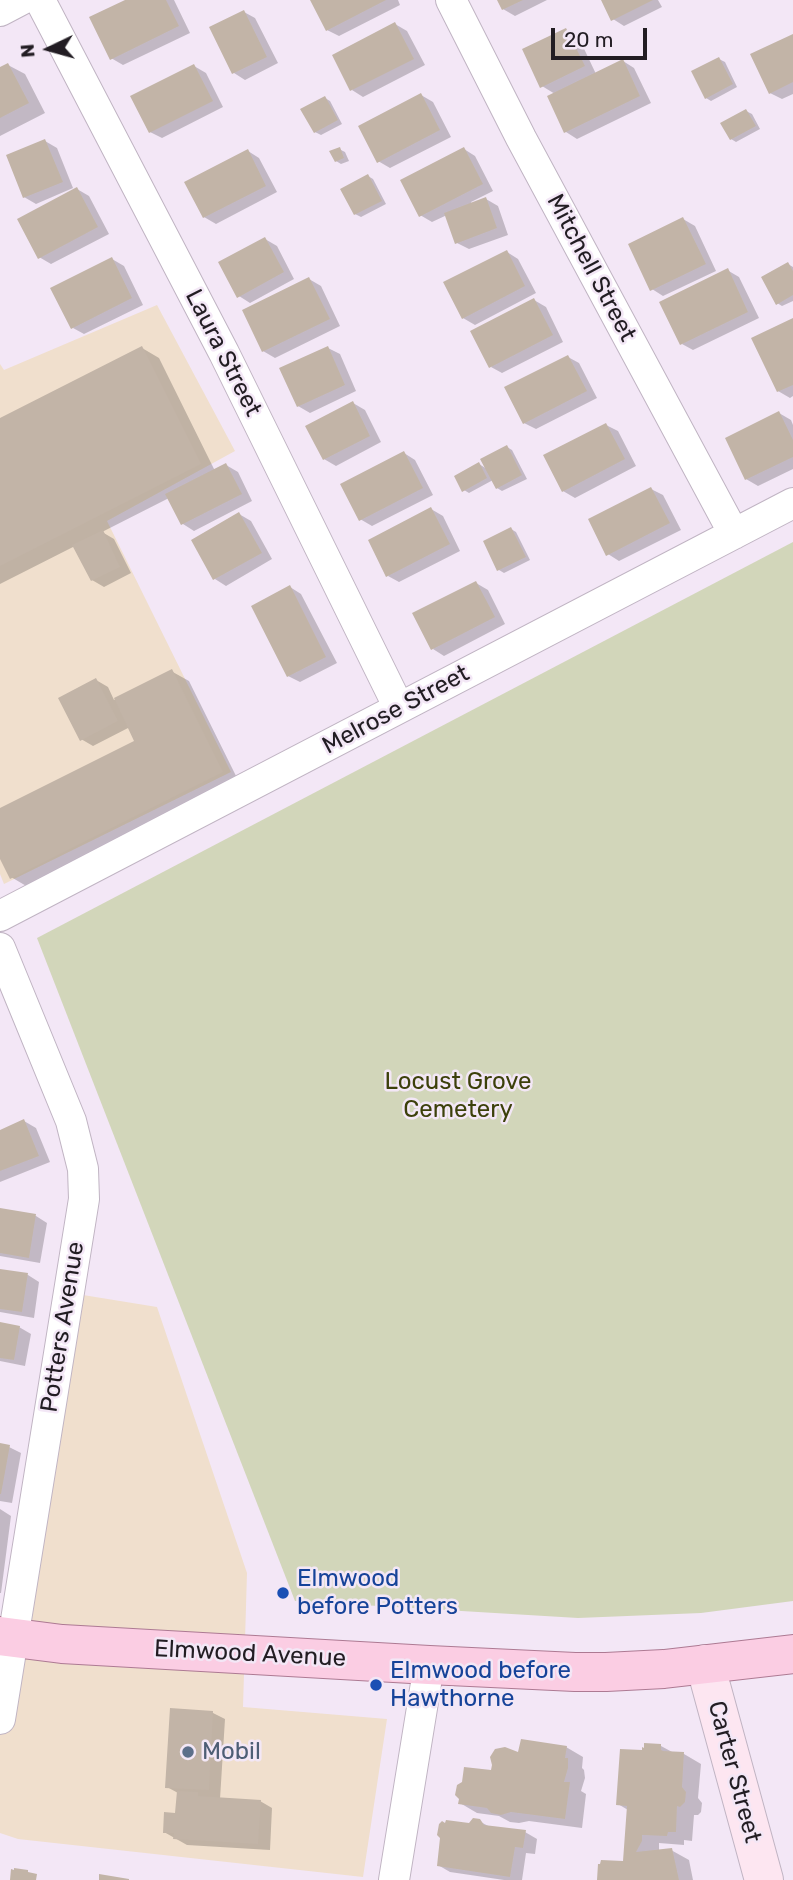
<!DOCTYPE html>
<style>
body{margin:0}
#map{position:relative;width:793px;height:1880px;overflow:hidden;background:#f3e7f6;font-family:Rubik,sans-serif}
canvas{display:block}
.north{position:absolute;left:14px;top:14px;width:70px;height:70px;-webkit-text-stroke:5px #f3e7f6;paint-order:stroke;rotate:265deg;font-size:19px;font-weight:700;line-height:28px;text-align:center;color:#221d23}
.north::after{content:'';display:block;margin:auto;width:24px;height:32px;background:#221d23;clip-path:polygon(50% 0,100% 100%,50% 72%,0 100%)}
.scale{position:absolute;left:551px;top:28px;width:96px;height:32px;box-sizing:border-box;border:4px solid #221d23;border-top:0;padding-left:9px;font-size:21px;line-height:24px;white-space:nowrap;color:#221d23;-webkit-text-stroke:5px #f3e7f6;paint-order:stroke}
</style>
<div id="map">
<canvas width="793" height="1880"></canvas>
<div class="north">N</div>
<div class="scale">20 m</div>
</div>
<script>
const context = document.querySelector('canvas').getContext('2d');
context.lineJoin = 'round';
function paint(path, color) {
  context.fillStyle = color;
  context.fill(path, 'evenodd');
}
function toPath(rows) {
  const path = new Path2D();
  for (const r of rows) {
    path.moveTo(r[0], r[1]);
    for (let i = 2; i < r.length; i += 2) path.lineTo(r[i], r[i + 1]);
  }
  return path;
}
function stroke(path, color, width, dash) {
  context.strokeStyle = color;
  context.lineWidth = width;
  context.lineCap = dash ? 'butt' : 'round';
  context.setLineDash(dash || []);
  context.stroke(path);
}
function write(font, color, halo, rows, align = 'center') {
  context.font = font + ' Rubik,sans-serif';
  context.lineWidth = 5;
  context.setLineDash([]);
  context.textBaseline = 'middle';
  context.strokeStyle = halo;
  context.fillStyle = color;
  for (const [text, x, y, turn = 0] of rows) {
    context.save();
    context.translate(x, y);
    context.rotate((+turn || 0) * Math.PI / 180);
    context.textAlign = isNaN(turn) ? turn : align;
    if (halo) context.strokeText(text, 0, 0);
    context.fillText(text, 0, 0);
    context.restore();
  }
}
paint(toPath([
 [157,305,235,451,107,521,231,772,4,884,0,874,0,364,4,370],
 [83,1295,157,1307,247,1573,243,1707,387,1719,363,1877,18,1839,0,1833,0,1625]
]), '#f0dfcd');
paint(toPath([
 [793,542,793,1601,701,1613,578,1618,295,1601,37,938]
]), '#d2d6ba');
paint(toPath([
 [129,0,174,0,190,33,123,65,111,58],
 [312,0,398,0,400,5,339,36,327,30],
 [499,0,547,0,515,16,503,9],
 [603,0,658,0,662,7,624,26,613,19],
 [244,12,255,18,278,63,245,80,234,73],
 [395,24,407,31,425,65,363,97,352,90],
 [566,30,578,36,596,74,623,61,634,68,651,103,577,139,566,132,555,94,542,86],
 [793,35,793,94,782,99,770,93],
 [719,59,725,62,737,87,711,101,706,98],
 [8,65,25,74,45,113,0,136,0,69],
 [194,66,206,73,223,107,162,138,150,132],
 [421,95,433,102,451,137,390,168,378,161],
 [325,98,330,101,342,124,321,135,315,132],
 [746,111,752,114,760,129,736,142,731,139],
 [45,141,57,148,73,188,36,204,24,197],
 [339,149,345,152,349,161,341,164,336,161],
 [464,149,475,156,493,191,471,202,472,204,486,199,498,206,508,235,469,249,457,243,447,215,432,222,420,215],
 [248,151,259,158,277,192,216,224,204,217],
 [368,176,373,179,386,204,361,217,355,214],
 [77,189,89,196,109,234,51,264,39,257],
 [683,219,695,226,716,271,663,296,652,289],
 [265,239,277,246,294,279,250,303,239,296],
 [507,252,518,259,536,293,475,325,463,318],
 [112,259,124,266,143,305,84,334,73,328],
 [788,264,793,267,793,301,782,306,777,303],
 [727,270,739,277,759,318,693,350,682,344],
 [309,279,321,286,340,326,275,358,263,351],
 [534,300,546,307,563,342,502,373,491,367],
 [793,320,793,396,790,398,778,391],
 [142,348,159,358,215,471,226,465,238,472,252,501,194,531,183,524,169,498,102,532,114,539,131,573,104,587,92,580,75,546,0,584,0,420],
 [328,348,340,354,356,391,310,413,298,406],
 [568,357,579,363,597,398,536,429,524,423],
 [353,403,365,410,381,442,336,466,324,459],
 [779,413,791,420,793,425,793,469,758,486,746,479],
 [606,425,618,431,636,466,575,498,563,491],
 [507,447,512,450,527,479,502,491,497,488,493,480,469,493,464,490,479,464,487,469],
 [404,453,415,460,433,495,372,526,360,519],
 [651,489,663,495,681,530,619,561,608,554],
 [431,509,443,516,460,551,399,582,388,576],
 [239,514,251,521,272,559,226,586,215,579],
 [511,529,516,532,530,560,504,573,499,570],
 [476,583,488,590,505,624,444,656,433,649],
 [290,587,301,594,337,663,300,682,288,676],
 [171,671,189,681,239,782,28,887,11,877,0,855,0,810,137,742,130,727,93,746,81,739,96,680,108,687,114,700],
 [24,1121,36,1128,50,1162,0,1182,0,1132],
 [0,1210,36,1216,47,1223,40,1263,0,1256],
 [0,1271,28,1275,39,1282,34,1318,0,1312],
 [0,1324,19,1327,31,1334,25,1366,0,1361],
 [0,1445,9,1447,21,1453,12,1503,0,1501],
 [0,1509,11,1516,1,1593,0,1593],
 [172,1710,213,1713,225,1719,220,1799,260,1801,272,1808,270,1850,187,1845,164,1832,176,1815,178,1793,167,1787],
 [661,1746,674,1753,684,1754,701,1764,698,1798,702,1803,701,1812,698,1815,694,1815,692,1841,684,1840,684,1845,659,1843,659,1851,671,1850,689,1860,693,1880,598,1880,625,1863,628,1810,618,1804,643,1752],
 [566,1747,583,1757,582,1768,584,1770,585,1778,581,1791,586,1794,582,1828,529,1821,519,1823,510,1822,499,1816,477,1813,460,1803,493,1772,520,1754],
 [479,1821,490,1827,525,1832,537,1839,535,1854,526,1853,522,1880,504,1880,450,1872,438,1865,470,1825]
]), '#0003');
paint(toPath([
 [125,0,166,0,179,26,110,60,89,17],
 [310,0,386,0,326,31],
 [497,0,523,0,502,10],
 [601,0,653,0,611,21],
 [244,10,267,57,232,74,209,27],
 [395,22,414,59,350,91,332,55],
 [566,28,585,66,540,88,522,49],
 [793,34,793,82,769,94,750,54],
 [719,57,733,84,705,99,691,71],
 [623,59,640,96,564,133,547,96],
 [8,63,29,103,0,118,0,67],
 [194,64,213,101,149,133,130,96],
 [421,93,440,130,377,163,358,126],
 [325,96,338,120,314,133,300,109],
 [746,109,756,126,730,140,720,123],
 [45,139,63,182,23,198,6,155],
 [340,147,344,158,335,162,329,151],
 [464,147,483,184,419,217,400,180],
 [248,149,266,186,203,218,184,182],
 [368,174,382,201,354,215,340,189],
 [77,187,98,227,38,259,17,219],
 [486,197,497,228,455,244,444,213],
 [683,217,706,264,650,291,628,244],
 [265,237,284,272,237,298,218,262],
 [507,250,525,286,462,319,443,282],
 [112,257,132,298,71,329,50,288],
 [788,262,793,271,793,295,776,305,761,277],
 [728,268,748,312,680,345,659,302],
 [309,277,330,319,262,352,242,310],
 [534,298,553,335,489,368,470,331],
 [793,318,793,385,777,392,751,338],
 [142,346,201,464,0,566,0,418],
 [328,346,345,385,297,407,279,368],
 [568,355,587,391,523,424,504,387],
 [353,401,370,436,323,460,305,426],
 [779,411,793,440,793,457,745,480,725,438],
 [606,423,625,459,562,492,543,455],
 [507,445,522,475,496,489,480,459],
 [404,451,423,488,359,521,340,484],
 [479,462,487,478,462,492,454,476],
 [226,463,242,494,181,525,165,494],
 [651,487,670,523,606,556,588,519],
 [431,507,450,544,386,577,368,540],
 [239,512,262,553,213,580,191,540],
 [511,527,526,557,497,571,483,541],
 [103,530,120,567,91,581,72,545],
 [476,581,495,617,431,650,412,613],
 [290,585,326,657,287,677,251,606],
 [172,669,223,772,10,879,0,859,0,808,134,741,114,698],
 [96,678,118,721,80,741,58,698],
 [24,1119,39,1156,0,1171,0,1130],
 [0,1208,36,1214,29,1258,0,1253],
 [0,1269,28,1273,22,1312,0,1309],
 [0,1322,20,1326,14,1360,0,1358],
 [0,1443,10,1445,1,1494,0,1494],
 [170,1708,213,1711,209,1790,165,1788],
 [521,1739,567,1746,565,1758,568,1758,568,1768,564,1782,570,1782,565,1819,511,1812,501,1815,491,1813,487,1808,458,1804,459,1799,455,1795,457,1785,462,1782,464,1767,491,1770,492,1765,490,1757,495,1749,505,1747,518,1752],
 [644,1743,661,1744,661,1750,663,1751,684,1752,682,1787,686,1792,685,1802,680,1807,677,1806,676,1832,668,1832,667,1836,642,1835,642,1841,636,1852,672,1848,679,1880,597,1880,598,1864,600,1864,601,1860,623,1861,627,1806,616,1805,620,1749,642,1750,642,1747,644,1748],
 [177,1791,198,1792,198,1796,261,1800,258,1844,173,1839,174,1833,163,1833,164,1812,175,1813],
 [473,1818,480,1819,484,1825,526,1830,523,1848,515,1847,510,1877,437,1866,440,1838,437,1835,439,1824,442,1821,445,1823,446,1820,469,1823],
 [14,1868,28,1870,28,1872,37,1874,36,1880,10,1880,11,1869,14,1870],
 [99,1874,129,1879,129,1880,99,1880]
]), '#c2b4a7');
const minor = toPath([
 [40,0,224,353,399,708],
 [451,0,521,138,734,534],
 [0,11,21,0],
 [0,916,793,503],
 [0,948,71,1121,83,1169,84,1199,0,1719],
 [394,1880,429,1665]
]);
const secondary = toPath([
 [705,1664,764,1880]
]);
const primary = toPath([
 [0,1636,62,1644,429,1665,575,1672,606,1672,664,1669,793,1654]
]);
stroke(minor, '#c0b4c3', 32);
stroke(secondary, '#c0b4c3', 40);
stroke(primary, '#ad7a93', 40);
stroke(minor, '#fff', 30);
stroke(secondary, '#fde6f1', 38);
stroke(primary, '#fbcde3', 38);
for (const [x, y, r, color] of [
 [283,1593,7,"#1a4fb4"],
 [376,1685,7,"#1a4fb4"],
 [188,1752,7,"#5c6f8a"]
]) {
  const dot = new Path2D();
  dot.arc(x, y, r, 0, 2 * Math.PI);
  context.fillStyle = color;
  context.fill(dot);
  stroke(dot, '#f3e7f6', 2.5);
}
write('24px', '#221d23', '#f3e7f6', [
 ["Mitchell Street",591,268,62],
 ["Laura Street",223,353,63],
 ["Melrose Street",396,710,-28],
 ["Potters Avenue",63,1327,-81],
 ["Elmwood Avenue",250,1654,3],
 ["Carter Street",734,1772,75]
]);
write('24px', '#3c400a', '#f3e7f6', [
 ["Locust Grove",458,1082],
 ["Cemetery",458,1110]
]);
write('24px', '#164399', '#f3e7f6', [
 ["Elmwood",297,1579],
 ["before Potters",297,1607],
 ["Elmwood before",390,1671],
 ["Hawthorne",390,1699]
], 'left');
write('24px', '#4e5e75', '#f3e7f6', [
 ["Mobil",202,1752]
], 'left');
</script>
